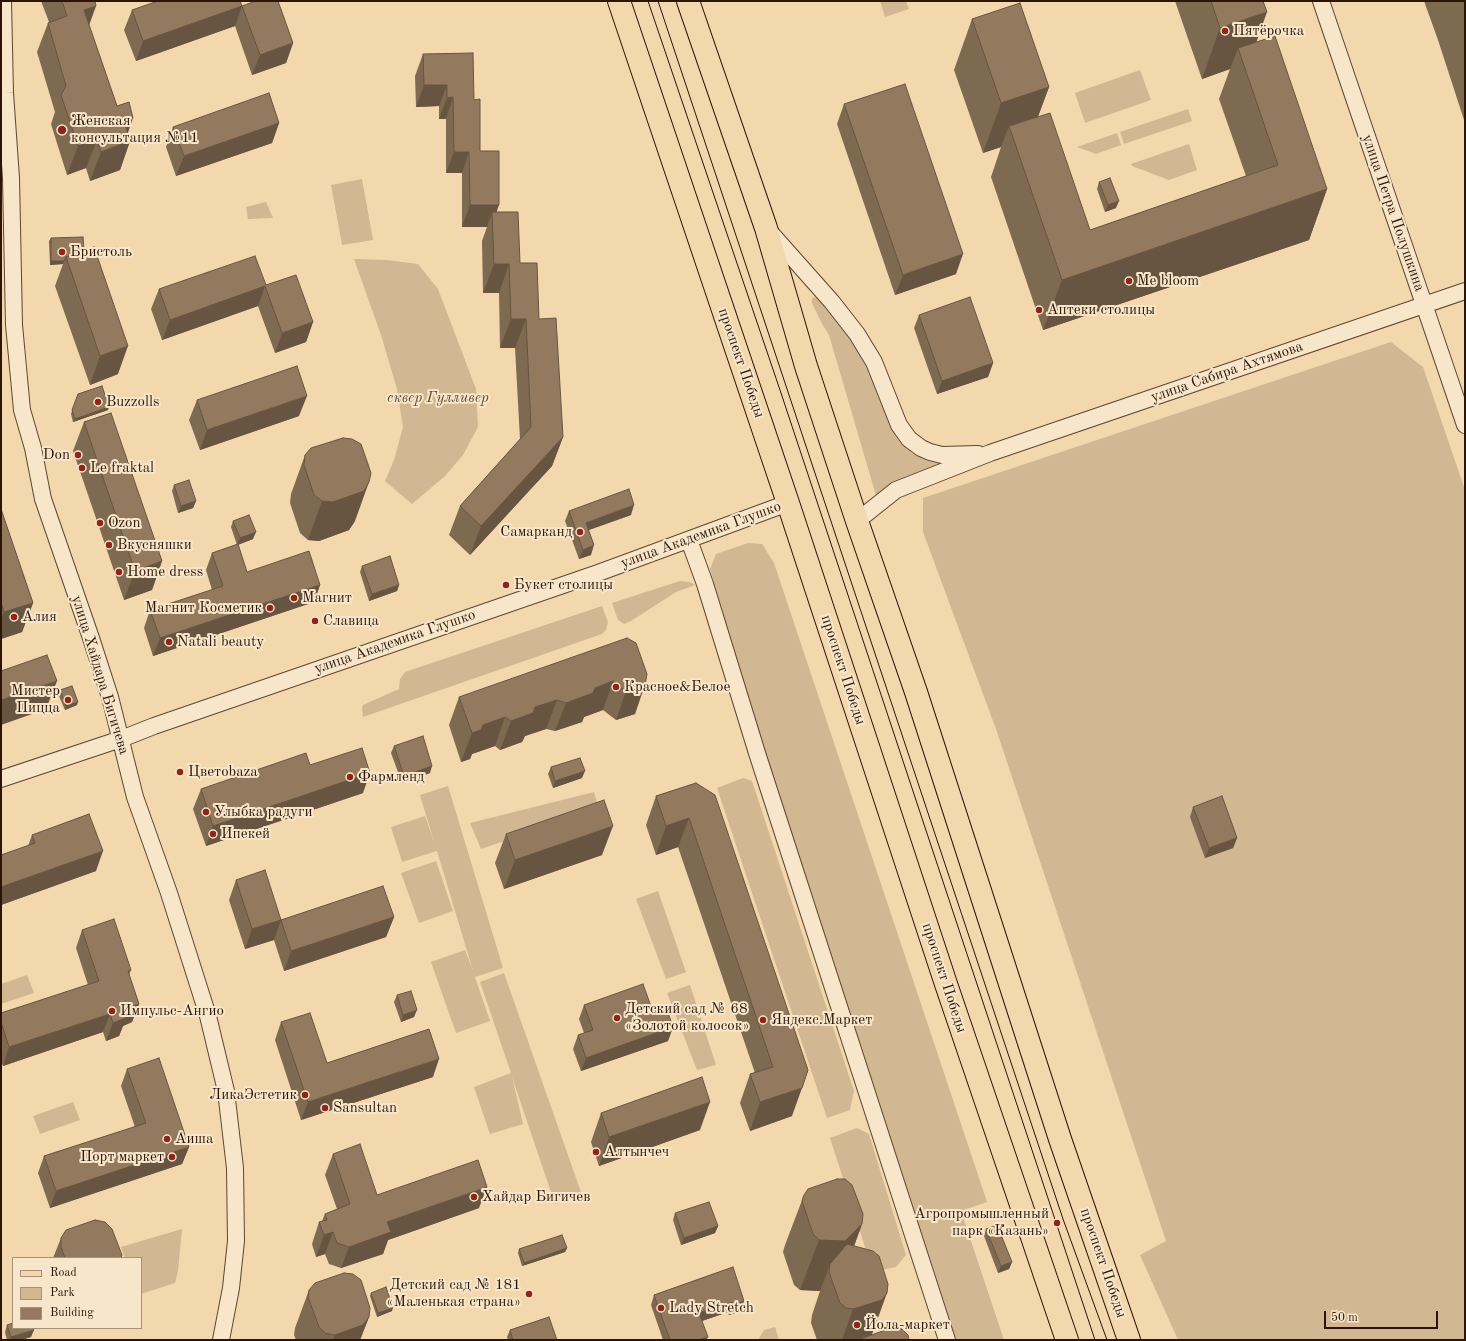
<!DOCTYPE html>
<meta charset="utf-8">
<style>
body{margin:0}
#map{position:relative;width:1466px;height:1341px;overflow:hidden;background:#f3d8ae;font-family:"Old Standard TT",serif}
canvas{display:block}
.frame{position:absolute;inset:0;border:2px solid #2c1507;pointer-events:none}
.legend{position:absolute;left:12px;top:1257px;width:130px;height:72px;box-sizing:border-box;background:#f7e6ca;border:1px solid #a6927c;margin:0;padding:5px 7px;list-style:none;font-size:12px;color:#2c1507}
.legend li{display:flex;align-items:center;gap:8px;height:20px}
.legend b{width:20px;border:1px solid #a6927c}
.scale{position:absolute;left:1324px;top:1311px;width:114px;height:18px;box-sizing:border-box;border:2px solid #2c1507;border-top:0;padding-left:5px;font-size:12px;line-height:14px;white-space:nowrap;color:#2c1507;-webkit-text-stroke:3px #f7e6ca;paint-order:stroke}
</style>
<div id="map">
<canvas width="1466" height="1341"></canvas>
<div class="frame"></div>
<ul class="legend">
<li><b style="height:5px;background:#f3d8ae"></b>Road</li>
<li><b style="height:11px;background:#d1b792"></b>Park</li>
<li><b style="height:11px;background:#937a5e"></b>Building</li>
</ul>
<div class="scale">50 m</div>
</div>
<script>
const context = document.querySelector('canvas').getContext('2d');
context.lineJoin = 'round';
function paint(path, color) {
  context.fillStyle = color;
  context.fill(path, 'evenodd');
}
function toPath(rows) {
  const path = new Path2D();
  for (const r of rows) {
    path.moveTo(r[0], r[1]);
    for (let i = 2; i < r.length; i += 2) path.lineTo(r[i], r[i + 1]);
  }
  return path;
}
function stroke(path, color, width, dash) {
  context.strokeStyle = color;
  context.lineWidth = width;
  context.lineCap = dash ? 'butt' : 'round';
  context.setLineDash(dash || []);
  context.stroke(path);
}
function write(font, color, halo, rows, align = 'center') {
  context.font = font + ' "Old Standard TT",serif';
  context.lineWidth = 4;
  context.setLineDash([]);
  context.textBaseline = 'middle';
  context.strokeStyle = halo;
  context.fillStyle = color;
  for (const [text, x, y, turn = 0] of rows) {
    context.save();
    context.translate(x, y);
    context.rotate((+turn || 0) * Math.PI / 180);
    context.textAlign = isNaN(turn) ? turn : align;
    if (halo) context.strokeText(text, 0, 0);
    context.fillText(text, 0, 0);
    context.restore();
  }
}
paint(toPath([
 [880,1,906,1,909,9,885,17],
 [1140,70,1151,100,1085,123,1075,93],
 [1188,109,1192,121,1124,144,1120,132],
 [1117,133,1121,145,1096,154,1077,147],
 [1189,144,1197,170,1169,180,1132,166,1131,164],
 [362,179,373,240,342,245,331,185],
 [266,202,273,218,248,219,246,207],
 [354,259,387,260,418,264,438,289,476,389,478,427,463,455,445,476,412,504,385,481,394,460,403,427,397,389,381,335],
 [815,297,823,301,858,342,897,438,913,454,927,461,942,464,877,499,829,335,821,322,812,303,812,298],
 [1391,342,1423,367,1465,490,1465,1340,1178,1340,1140,1255,1166,1241,996,729,923,532,923,498],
 [748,543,762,544,774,563,987,1202,961,1211,1004,1340,955,1340,756,722,710,569,716,554],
 [680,581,690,582,695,585,676,592,631,621,624,624,618,620,612,603],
 [602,606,608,622,606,630,602,634,363,717,362,709,363,705,399,689,400,679,405,672],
 [743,778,752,781,854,1091,850,1110,827,1118,717,788],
 [448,786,503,968,475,977,490,1021,456,1033,431,962,465,950,473,971,437,851,402,862,391,827,425,816,435,845,420,795],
 [594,792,599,809,481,849,470,823],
 [436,861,453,911,419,923,401,873],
 [658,891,686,972,666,979,636,899],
 [504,973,582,1195,555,1204,512,1077,523,1124,490,1134,474,1087,511,1073,480,982],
 [27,975,34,993,1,1004,1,984],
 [690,985,716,1065,697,1070,667,993],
 [73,1102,80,1120,40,1134,33,1116],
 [857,1128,869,1134,906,1255,896,1267,873,1272,830,1138],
 [182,1229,178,1271,175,1283,141,1294,141,1258,125,1258,121,1247],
 [775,1327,779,1340,758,1340,764,1330]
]), '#d1b792');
const minor = toPath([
 [3,1,5,93,11,178,14,325,22,410,33,448,43,499,91,638,110,697,135,797,169,893,208,1016,226,1091,235,1168,236,1241,231,1288,221,1340],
 [1321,1,1465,425],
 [769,231,832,302,857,334,874,362,899,425,909,439,921,448,930,452,942,455,978,454],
 [857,521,896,490,990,453,1465,291],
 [689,540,705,584,757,753,947,1340],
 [1,779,121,739,154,726,598,573,788,503]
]);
const primary = toPath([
 [619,1,788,503,946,984,1067,1340],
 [688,1,766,228,806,366,857,521,916,692,1060,1139,1129,1340]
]);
stroke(minor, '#5e4631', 18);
stroke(primary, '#2c1507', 24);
stroke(minor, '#f7e6ca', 16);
stroke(primary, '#f3d8ae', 22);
stroke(toPath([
 [648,1,780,390,1095,1340],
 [658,1,1063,1219,1107,1340]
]), '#2c1507', 1);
paint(toPath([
 [41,1,95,1,89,25,117,106,128,133,130,141,120,170,90,181,86,168,67,175,51,124,55,112,37,52,48,23,49,22],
 [1175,1,1263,1,1256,42,1327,189,1309,240,1043,330,991,177,1001,147,983,153,954,70,972,19,1049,87,1038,117,1090,230,1246,176,1219,99,1230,69,1202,79],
 [1424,1,1465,1,1465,123,1438,40],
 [242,6,293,43,286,63,252,75,235,26,136,61,124,30,132,10],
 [423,54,474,100,480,151,497,212,520,263,539,319,563,437,552,466,470,555,449,535,460,506,520,439,515,348,500,348,499,293,483,293,482,241,487,227,462,227,462,173,446,173,446,119,439,119,439,106,416,107,415,76],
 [844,104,956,274,895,295,837,124],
 [279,123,272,143,176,176,166,147,173,127],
 [1099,182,1116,208,1105,212,1097,189],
 [51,238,84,250,118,374,90,385,55,286,63,264,50,265,49,241],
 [266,285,313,322,306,342,275,353,258,306,162,340,151,309,159,289],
 [919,315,993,363,988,377,937,394,914,328],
 [78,394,108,410,73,422,71,414],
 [197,400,299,416,200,450,189,420],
 [84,422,162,561,152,590,124,600,73,451],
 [305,455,355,521,349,530,319,541,308,540,300,533,290,503,291,494],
 [174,485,196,501,193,508,178,513,172,491],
 [1,509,33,603,22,632,1,639],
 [569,511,631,515,589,530,591,555,579,559,565,521],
 [233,521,253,539,238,545,247,572,320,585,314,602,153,656,144,628,150,610,212,590,206,570,212,553,237,545,231,527],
 [362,566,399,585,397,591,369,601,360,572],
 [647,674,635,714,616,720,603,710,584,717,582,722,555,731,546,729,525,736,522,742,500,750,495,746,472,754,470,759,461,762,449,725,459,697],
 [60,690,77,705,65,710,58,694],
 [394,746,430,773,402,783,391,753],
 [310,765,363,793,206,846,193,809,201,789],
 [551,767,582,778,553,788,548,774],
 [696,783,792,1116,750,1131,740,1103,750,1074,755,1073,678,847,656,855,646,825,656,796],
 [1193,807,1237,838,1233,848,1205,858,1190,817],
 [506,834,602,855,504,889,495,863],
 [32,835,96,871,1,905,1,855,28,846],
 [236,880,281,920,394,917,386,937,284,971,274,940,245,949,229,900],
 [82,930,131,970,129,975,139,1004,132,1022,123,1026,119,1036,106,1041,103,1032,3,1066,1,1061,1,1013,88,985,76,948],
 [397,995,414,1017,401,1022,394,1002],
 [584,1005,653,1012,673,1027,668,1041,581,1071,573,1049,578,1035,584,1033,579,1019],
 [281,1022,327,1063,433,1077,301,1120,275,1040],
 [127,1069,189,1147,182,1164,50,1208,38,1173,44,1156,135,1127,121,1086],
 [601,1113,700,1130,599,1166,591,1142],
 [333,1154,377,1195,479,1208,388,1240,383,1254,341,1268,329,1264,325,1254,316,1257,312,1244,319,1222,322,1221,325,1214,337,1209,325,1175],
 [804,1195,862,1224,854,1246,872,1335,909,1340,817,1340,811,1323,812,1315,820,1291,800,1290,794,1285,783,1252,785,1245],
 [675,1213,718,1226,715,1233,681,1245,673,1220],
 [986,1229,1012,1262,1009,1269,998,1273,984,1236],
 [61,1238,121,1258,53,1258],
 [567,1248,565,1252,522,1266,518,1253,519,1249],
 [733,1267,741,1311,729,1315,728,1312,702,1321,706,1340,663,1340,651,1305,654,1295],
 [309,1290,369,1317,360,1340,296,1340,294,1335,295,1328],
 [371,1293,392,1311,377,1317,370,1296],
 [7,1325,31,1337,21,1340,7,1340,5,1332],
 [510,1330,557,1340,508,1340,507,1337]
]), '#7e6951');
paint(toPath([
 [96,6,86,34,84,10],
 [242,6,235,26,136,61,143,41],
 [1267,12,1249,63,1238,48,1230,69,1202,79,1220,28],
 [293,43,286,63,252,75,260,55],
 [424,85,447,85,439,106,416,107],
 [1049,87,1030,137,1009,126,1001,147,983,153,1001,103],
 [453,97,446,119,439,119,447,98],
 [133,118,124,144,130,141,120,170,90,181,101,152,124,121],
 [279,123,272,143,176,176,184,156],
 [97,140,86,168,67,175,78,146],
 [454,152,469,152,462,173,446,173],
 [1327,189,1309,240,1043,330,1062,280],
 [1119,201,1116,208,1105,212,1108,205],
 [470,205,499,205,493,222,492,212,487,227,462,227],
 [963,254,956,274,895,295,903,275],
 [51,261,64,261,63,264,50,265],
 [494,264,509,264,499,293,483,293],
 [265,286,258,306,162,340,170,320],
 [511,319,526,319,515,348,500,348],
 [313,322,306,342,275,353,282,333],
 [128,346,118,374,90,385,100,356],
 [993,363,988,377,937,394,942,381],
 [307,396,299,416,200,450,207,430],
 [109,407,108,410,73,422,75,419],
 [563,437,552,466,470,555,481,526],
 [369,482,355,521,349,530,319,541,308,540,322,501],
 [196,501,193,508,178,513,181,506],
 [634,505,631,515,583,532,586,523],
 [256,532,253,539,237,545,240,538],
 [594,545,591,555,579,559,583,550],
 [162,561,152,590,124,600,135,571],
 [320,585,314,602,153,656,160,638],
 [399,585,397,591,369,601,372,594],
 [33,603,22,632,1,639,1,621,4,612],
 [57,681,46,709,1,725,1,700],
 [613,681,603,710,584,717,582,722,555,731,566,703,595,688],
 [645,685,635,714,616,720,626,691],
 [557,700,546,729,525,736,522,742,500,750,511,721,535,707],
 [78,702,77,705,65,710,66,706],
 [505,717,495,746,472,754,470,759,461,762,472,733,483,725],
 [432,766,430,773,402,783,404,776],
 [585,771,582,778,553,788,555,781],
 [370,773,363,793,206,846,213,826],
 [689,818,678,847,656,855,666,826],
 [613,826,602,855,504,889,515,860],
 [1237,838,1233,848,1205,858,1209,848],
 [103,851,96,871,1,905,1,887],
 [394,917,386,937,284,971,291,951],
 [281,920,274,940,245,949,252,929],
 [139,1004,132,1022,123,1026,119,1036,106,1041,113,1023,123,1010],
 [417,1010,414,1017,401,1022,403,1015],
 [110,1014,103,1032,3,1066,9,1047],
 [673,1027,668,1041,581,1071,586,1058],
 [439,1059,433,1077,301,1120,308,1102],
 [802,1088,792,1116,750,1131,760,1102],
 [710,1102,700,1130,599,1166,609,1137],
 [189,1147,182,1164,50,1208,56,1191],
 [487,1187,479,1208,388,1240,383,1254,341,1268,349,1247,387,1222],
 [862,1224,844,1274,830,1264,820,1291,800,1290,819,1240],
 [718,1226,715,1233,681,1245,684,1238],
 [333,1232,325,1254,316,1257,324,1235],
 [567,1248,565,1252,522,1266,524,1263],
 [1012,1262,1009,1269,998,1273,1001,1266],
 [887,1293,870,1340,842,1340,853,1309],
 [744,1301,741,1311,729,1315,733,1305],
 [732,1302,728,1312,696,1323,699,1313],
 [393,1308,392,1311,377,1317,378,1313],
 [369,1317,360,1340,333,1340,335,1335],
 [34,1330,31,1337,21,1340,10,1340,11,1337],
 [708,1337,706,1340,698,1340]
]), '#675542');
const building = toPath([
 [62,1,95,1,96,6,84,10,117,106,129,102,133,118,124,121,130,141,101,152,97,140,78,146,61,95,66,86,48,23,67,16,62,1],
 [158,1,240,1,242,6,143,41,132,10,158,1],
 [256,1,278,1,293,43,260,55,242,6,256,1],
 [1211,1,1263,1,1267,12,1220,28,1211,1],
 [1020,3,1049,87,1001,103,972,19,1020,3],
 [1275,36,1327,189,1062,280,1009,126,1050,113,1090,230,1243,177,1278,165,1238,48,1275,36],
 [473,53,474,100,480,99,480,151,499,151,499,205,470,205,469,152,454,152,453,97,447,98,447,85,424,85,423,54,473,53],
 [905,84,963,254,903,275,844,104,905,84],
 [269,93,279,123,184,156,173,127,269,93],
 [1110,178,1119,201,1108,205,1099,182,1110,178],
 [492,212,518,212,520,263,537,263,539,319,556,318,563,437,481,526,460,506,531,427,526,319,511,319,509,264,494,264,492,212],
 [83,237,84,250,66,257,64,261,51,261,51,238,83,237],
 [94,247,128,346,100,356,66,257,94,247],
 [255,256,266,285,296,275,313,322,282,333,265,286,170,320,159,289,255,256],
 [970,297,993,363,942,381,919,315,970,297],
 [297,366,307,396,207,430,197,400,297,366],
 [102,386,109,407,75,419,72,410,78,394,102,386],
 [111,413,162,561,135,571,84,422,111,413],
 [343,438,352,439,361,444,371,473,369,482,364,491,333,502,322,501,314,495,304,465,305,455,311,448,343,438],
 [189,480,196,501,181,506,174,485,189,480],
 [629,489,634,505,586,523,594,545,583,550,569,511,629,489],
 [1,509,33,603,4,612,1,602,1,509],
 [249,515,256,532,240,538,233,521,249,515],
 [238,544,247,572,309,551,320,585,160,638,150,610,223,586,212,553,238,544],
 [390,556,399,585,372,594,362,566,390,556],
 [627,638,636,643,647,674,645,685,626,691,613,681,595,688,593,693,566,703,557,700,535,707,533,713,511,721,505,717,483,725,481,730,472,733,459,697,627,638],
 [47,655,57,681,1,700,1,671,47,655],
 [72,686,78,702,66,706,60,690,72,686],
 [423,736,432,766,404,776,394,746,423,736],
 [362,748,370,773,213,826,201,789,306,753,310,765,362,748],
 [580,758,585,771,555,781,551,767,580,758],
 [696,783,715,795,808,1070,802,1088,760,1102,750,1074,773,1067,689,818,666,826,656,796,696,783],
 [1222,796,1237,838,1209,848,1193,807,1222,796],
 [604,800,613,826,515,860,506,834,604,800],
 [89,814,103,851,1,887,1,855,35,843,32,835,89,814],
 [265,870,281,920,252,929,236,880,265,870],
 [383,886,394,917,291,951,281,920,383,886],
 [114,919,131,970,128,971,139,1004,123,1010,126,1018,113,1023,110,1014,9,1047,1,1022,1,1013,99,981,82,930,114,919],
 [643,984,653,1012,666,1007,673,1027,586,1058,578,1035,593,1030,584,1005,643,984],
 [411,991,417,1010,403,1015,397,995,411,991],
 [310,1013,327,1063,429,1029,439,1059,308,1102,281,1022,310,1013],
 [159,1058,189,1147,56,1191,44,1156,146,1123,127,1069,159,1058],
 [702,1077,710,1102,609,1137,601,1113,702,1077],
 [360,1144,377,1195,478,1160,487,1187,387,1222,391,1232,349,1247,337,1243,333,1232,324,1235,319,1222,327,1220,325,1214,350,1204,333,1154,360,1144],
 [837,1179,845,1179,852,1185,863,1214,862,1224,845,1241,819,1240,813,1234,802,1201,804,1195,808,1189,837,1179],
 [709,1202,718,1226,684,1238,675,1213,709,1202],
 [95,1220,105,1222,112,1229,122,1255,121,1258,65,1258,61,1247,61,1238,66,1230,95,1220],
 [997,1225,1012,1262,1001,1266,986,1229,997,1225],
 [562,1235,567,1248,524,1263,519,1249,562,1235],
 [847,1244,873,1251,879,1256,888,1284,887,1293,882,1300,853,1309,846,1308,840,1303,829,1272,830,1264,847,1244],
 [733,1267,744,1301,733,1305,732,1302,699,1313,708,1337,698,1340,670,1340,654,1295,733,1267],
 [344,1273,353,1274,361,1280,370,1308,369,1317,363,1325,335,1335,325,1333,319,1327,308,1297,309,1290,315,1283,344,1273],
 [386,1287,393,1308,378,1313,371,1293,386,1287],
 [549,1317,557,1340,513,1340,510,1330,549,1317],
 [13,1323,13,1328,33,1328,34,1330,11,1337,7,1325,13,1323],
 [894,1327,902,1329,908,1335,909,1340,861,1340,863,1338,894,1327]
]);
paint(building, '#937a5e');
stroke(building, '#675542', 1);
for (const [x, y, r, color] of [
 [1225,31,4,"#8f2418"],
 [62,130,5,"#8f2418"],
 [62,252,4,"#8f2418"],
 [1129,281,4,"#8f2418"],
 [1039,310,4,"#8f2418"],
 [98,402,4,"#8f2418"],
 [78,455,4,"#8f2418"],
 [82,468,4,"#8f2418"],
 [100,523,4,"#8f2418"],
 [580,532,4,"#8f2418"],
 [109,545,4,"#8f2418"],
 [119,572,4,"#8f2418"],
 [506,585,4,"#8f2418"],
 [294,598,4,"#8f2418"],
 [270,608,4,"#8f2418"],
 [14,617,4,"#8f2418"],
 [315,621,4,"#8f2418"],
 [169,642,4,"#8f2418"],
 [616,687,4,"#8f2418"],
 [68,700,4,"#8f2418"],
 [180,772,4,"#8f2418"],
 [350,777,4,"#8f2418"],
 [206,812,4,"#8f2418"],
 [213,834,4,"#8f2418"],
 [112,1011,4,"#8f2418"],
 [617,1018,4,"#8f2418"],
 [763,1020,4,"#8f2418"],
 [305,1095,4,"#8f2418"],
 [325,1108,4,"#8f2418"],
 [167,1139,4,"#8f2418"],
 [596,1152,4,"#8f2418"],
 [172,1157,4,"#8f2418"],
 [474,1197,4,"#8f2418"],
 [1057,1223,4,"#8f2418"],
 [529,1294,4,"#8f2418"],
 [661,1308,4,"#8f2418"],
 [857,1325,4,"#8f2418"]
]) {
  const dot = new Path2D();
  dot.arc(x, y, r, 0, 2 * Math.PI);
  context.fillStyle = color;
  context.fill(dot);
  stroke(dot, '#f7e6ca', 1.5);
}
write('15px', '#2c1507', '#f7e6ca', [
 ["Пятёрочка",1233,31],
 ["Женская",71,121],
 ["консультация №11",71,138],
 ["Бристоль",70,252],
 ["Me bloom",1137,281],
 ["Аптеки столицы",1047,310],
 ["Buzzolls",106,402],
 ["Don",70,455,"right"],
 ["Le fraktal",90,468],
 ["Ozon",108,523],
 ["Самарканд",572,532,"right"],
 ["Вкусняшки",117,545],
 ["Home dress",127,572],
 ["Букет столицы",514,585],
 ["Магнит",302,598],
 ["Магнит Косметик",262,608,"right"],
 ["Алия",22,617],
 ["Славица",323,621],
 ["Natali beauty",177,642],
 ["Красное&Белое",624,687],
 ["Мистер",60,691,"right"],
 ["Пицца",60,708,"right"],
 ["Цветоbaza",188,772],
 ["Фармленд",358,777],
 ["Улыбка радуги",214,812],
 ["Ипекей",221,834],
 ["Детский сад № 68",625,1009],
 ["«Золотой колосок»",625,1026],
 ["Импульс-Ангио",120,1011],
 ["Яндекс.Маркет",771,1020],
 ["ЛикаЭстетик",297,1095,"right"],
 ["Sansultan",333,1108],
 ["Аиша",175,1139],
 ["Алтынчеч",604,1152],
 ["Порт маркет",164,1157,"right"],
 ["Хайдар Бигичев",482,1197],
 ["Агропромышленный",1049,1214,"right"],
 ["парк «Казань»",1049,1231,"right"],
 ["Детский сад № 181",521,1285,"right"],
 ["«Маленькая страна»",521,1302,"right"],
 ["Lady Stretch",669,1308],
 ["Йола-маркет",865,1325]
], 'left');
write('15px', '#2c1507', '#f7e6ca', [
 ["улица Петра Полушкина",1393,213,71],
 ["проспект Победы",741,363,71],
 ["улица Сабира Ахтямова",1227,372,-19],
 ["улица Академика Глушко",701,535,-20],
 ["улица Академика Глушко",395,642,-19],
 ["проспект Победы",843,670,72],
 ["улица Хайдара Бигичева",100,675,73],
 ["проспект Победы",944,978,72],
 ["проспект Победы",1103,1263,71]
]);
write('italic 15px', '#5e4631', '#f7e6ca', [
 ["сквер Гулливер",438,398]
]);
</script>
